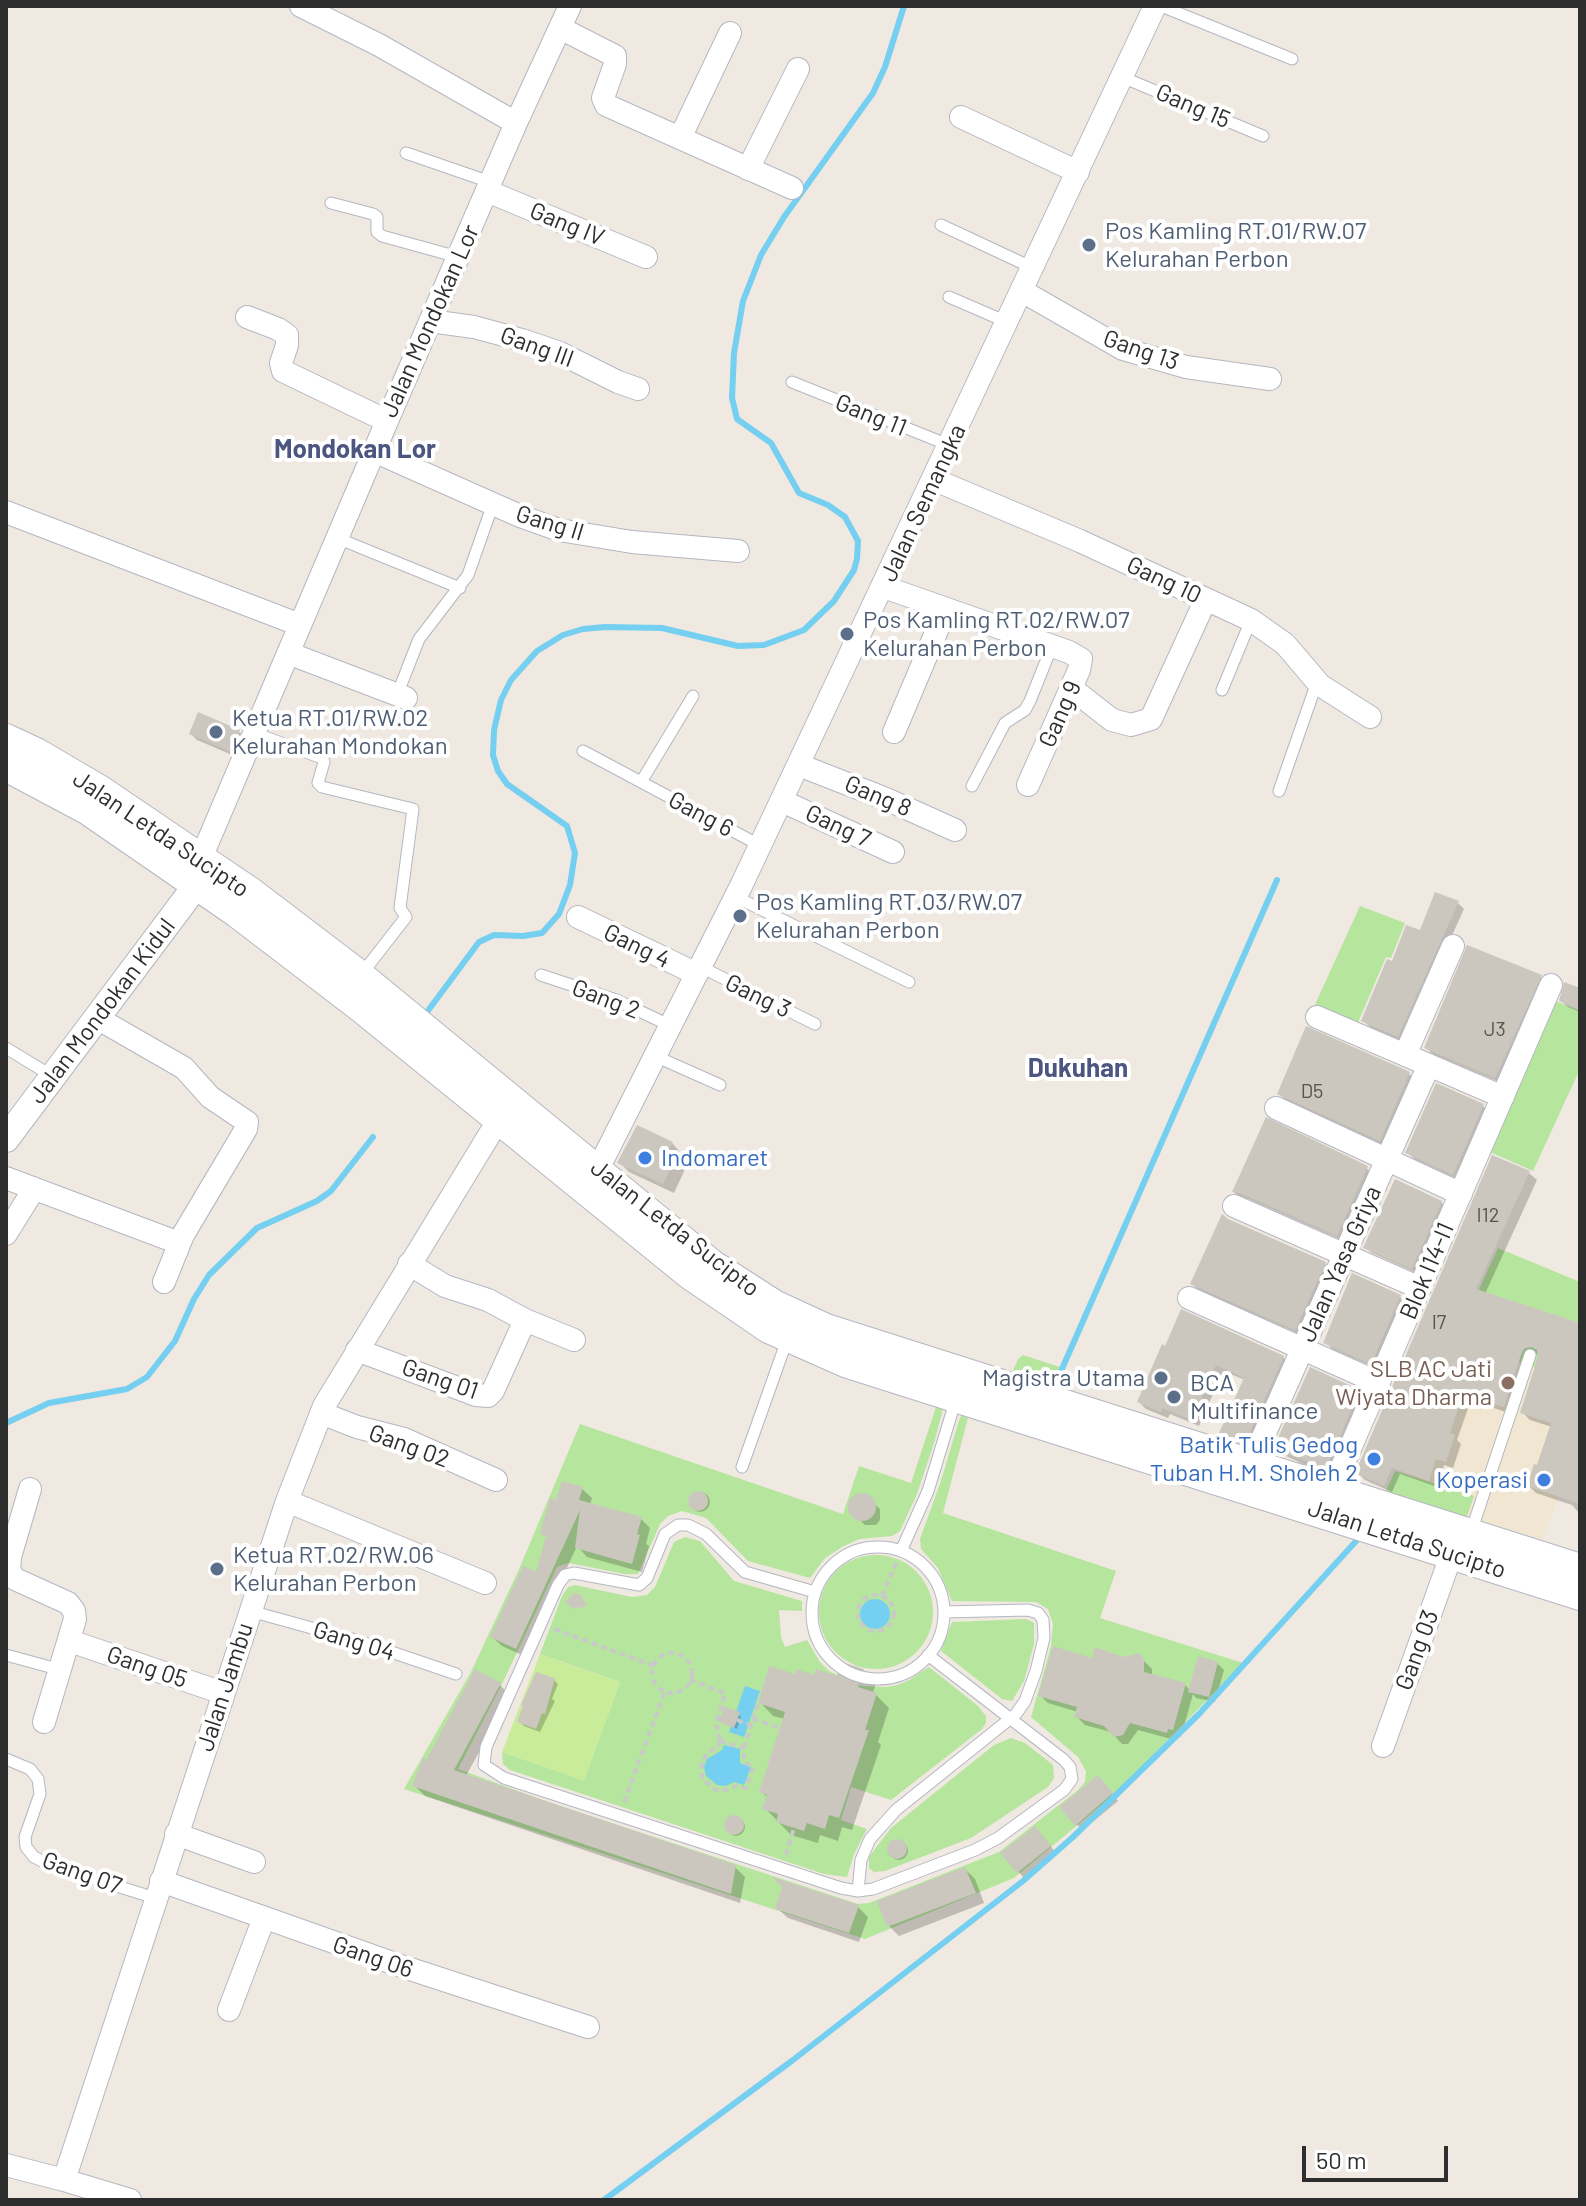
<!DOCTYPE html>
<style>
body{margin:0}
#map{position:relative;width:1586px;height:2206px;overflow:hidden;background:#efe9e1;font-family:Barlow,sans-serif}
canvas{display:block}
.frame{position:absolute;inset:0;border:8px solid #2e2e2e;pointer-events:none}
.scale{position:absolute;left:1302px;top:2146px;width:146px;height:36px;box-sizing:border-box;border:4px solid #2e2e2e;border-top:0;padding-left:10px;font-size:24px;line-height:28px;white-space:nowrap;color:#2e2e2e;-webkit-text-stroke:6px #fff;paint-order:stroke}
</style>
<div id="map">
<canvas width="1586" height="2206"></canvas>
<div class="frame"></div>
<div class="scale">50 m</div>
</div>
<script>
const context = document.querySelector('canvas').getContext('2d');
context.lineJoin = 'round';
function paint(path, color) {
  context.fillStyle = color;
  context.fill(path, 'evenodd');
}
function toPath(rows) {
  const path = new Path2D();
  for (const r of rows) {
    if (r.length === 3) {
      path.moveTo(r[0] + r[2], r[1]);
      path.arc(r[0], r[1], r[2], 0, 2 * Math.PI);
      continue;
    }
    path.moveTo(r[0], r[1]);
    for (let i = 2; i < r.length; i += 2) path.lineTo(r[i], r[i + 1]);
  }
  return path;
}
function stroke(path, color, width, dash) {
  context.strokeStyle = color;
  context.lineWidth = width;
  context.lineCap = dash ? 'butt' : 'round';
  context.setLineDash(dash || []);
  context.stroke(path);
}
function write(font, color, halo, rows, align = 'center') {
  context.font = font + ' Barlow,sans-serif';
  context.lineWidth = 8;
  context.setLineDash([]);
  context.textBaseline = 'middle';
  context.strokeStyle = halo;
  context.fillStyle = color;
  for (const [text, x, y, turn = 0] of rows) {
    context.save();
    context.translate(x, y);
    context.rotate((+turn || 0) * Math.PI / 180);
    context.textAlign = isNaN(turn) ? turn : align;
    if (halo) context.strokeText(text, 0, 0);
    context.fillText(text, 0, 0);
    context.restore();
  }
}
paint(toPath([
 [1498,1248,1580,1282,1580,1444,1541,1542,1385,1493]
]), '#f0e6d1');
paint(toPath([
 [1360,906,1405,923,1391,958,1386,957,1356,1027,1313,1009],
 [1553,1000,1580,1011,1580,1069,1533,1171,1488,1151],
 [1498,1248,1580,1282,1580,1382,1455,1341],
 [1023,1355,1063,1368,1054,1387,1012,1373,1018,1359],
 [937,1404,943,1409,934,1443,917,1494,900,1531,892,1536,859,1539,842,1547,825,1558,810,1578,748,1561,706,1518,682,1511,668,1516,660,1524,638,1574,624,1574,569,1563,557,1567,502,1684,458,1769,554,1804,858,1904,869,1903,999,1852,1078,1790,1085,1782,1086,1771,1078,1757,1031,1717,1051,1646,1053,1624,1048,1609,1036,1602,952,1601,938,1568,921,1549,920,1539,941,1481,959,1420,962,1414,969,1414,943,1513,1116,1571,1100,1618,1243,1663,1117,1792,1014,1878,865,1939,404,1789,471,1672,520,1567,580,1424,843,1514,859,1466,911,1483],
 [1395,1471,1474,1496,1466,1519,1385,1493],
 [685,1537,700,1541,734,1581,802,1601,802,1611,779,1610,781,1637,785,1647,807,1640,820,1662,829,1671,862,1686,886,1687,898,1685,909,1680,929,1667,978,1706,986,1716,986,1723,982,1729,891,1800,851,1787,841,1820,867,1829,854,1854,847,1877,824,1874,510,1770,503,1764,502,1752,584,1780,620,1682,540,1654,562,1596,568,1587,575,1585,632,1597,647,1595,655,1587,674,1542],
 [876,1612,57],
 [1026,1619,1034,1623,1034,1644,1024,1681,1012,1701,1002,1699,941,1651,952,1622],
 [1011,1738,1025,1743,1053,1765,1054,1778,1048,1787,971,1838,885,1871,874,1872,869,1868,869,1857,891,1828,994,1745]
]), '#b6e59e');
paint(toPath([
 [540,1654,620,1682,584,1781,502,1752]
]), '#c9ec9a');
paint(toPath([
 [875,1614,15],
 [745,1686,760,1691,744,1737,729,1732],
 [724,1745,740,1749,740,1763,751,1767,744,1785,734,1782,726,1786,717,1785,706,1776,704,1767,707,1759,722,1750]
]), '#75cff0');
paint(toPath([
 [239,732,245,738,237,757,197,740,191,734],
 [1458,903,1464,909,1404,1042,1370,1027,1363,1020,1393,963,1422,933],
 [1540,977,1547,983,1502,1083,1432,1054,1426,1047],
 [1580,990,1580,1012,1568,1007,1561,1001],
 [1308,1029,1409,1074,1416,1080,1386,1146,1286,1100,1279,1094],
 [1483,1106,1489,1112,1460,1180,1414,1159,1408,1152],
 [672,1143,682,1154,680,1158,687,1165,674,1193,629,1172,619,1162],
 [1366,1168,1373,1174,1344,1241,1248,1199,1240,1198,1234,1192],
 [1529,1173,1537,1180,1485,1294,1580,1325,1580,1514,1572,1505,1536,1493,1529,1486,1539,1468,1552,1427,1530,1420,1522,1412,1540,1357,1538,1353,1529,1360,1511,1414,1471,1400,1457,1440,1461,1444,1453,1468,1444,1465,1437,1487,1400,1474,1392,1492,1365,1480,1357,1472],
 [1441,1202,1447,1209,1419,1274,1372,1253,1365,1247],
 [1325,1263,1331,1270,1302,1335,1198,1290,1192,1284],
 [1400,1297,1406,1303,1378,1369,1332,1349,1326,1342],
 [1166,1349,1283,1357,1290,1365,1252,1449,1229,1439,1222,1432,1245,1380,1223,1371,1199,1426,1170,1414,1168,1418,1146,1409,1139,1402],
 [1359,1392,1365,1398,1333,1473,1309,1462,1307,1466,1282,1454,1276,1448],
 [582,1489,592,1498,590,1505,641,1519,650,1528,646,1544,649,1546,642,1572,587,1557,577,1546,526,1657,502,1646,492,1637,537,1575,548,1538,542,1533,558,1502],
 [700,1502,10],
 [859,1496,867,1497,880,1509,880,1520,876,1525,865,1525,852,1512,853,1500],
 [1138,1655,1152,1669,1152,1676,1185,1685,1190,1690,1217,1663,1224,1670,1215,1702,1196,1698,1193,1694,1181,1737,1176,1736,1175,1740,1138,1730,1128,1744,1122,1744,1111,1732,1085,1725,1077,1717,1078,1712,1048,1703,1040,1695,1093,1660,1124,1659],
 [863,1671,876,1684,873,1692,889,1708,878,1742,881,1745,852,1830,842,1827,838,1841,820,1835,818,1843,791,1835,765,1808,768,1798,761,1791,785,1719,773,1716,760,1702,796,1677,839,1679],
 [554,1680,558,1684,552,1699,555,1701,540,1732,524,1726,520,1722],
 [500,1685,510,1695,466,1776,735,1867,745,1877,740,1903,425,1796,415,1786,427,1762],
 [738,1714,741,1717,737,1729,721,1722],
 [1104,1784,1118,1801,1083,1830,1076,1824],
 [736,1827,9],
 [1041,1834,1056,1853,1024,1878,1003,1854],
 [899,1851,9],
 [965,1869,975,1879,984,1903,899,1936,889,1926],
 [858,1907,868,1917,859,1942,788,1918,777,1908]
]), '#0003');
stroke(toPath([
 [427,1012,479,942,494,935,523,936,542,933,559,914,570,885,575,853,567,826,507,784,498,771,493,755,494,730,501,700,511,680,537,651,563,635,583,629,605,627,662,628,738,646,764,645,804,630,834,601,854,570,857,559,858,541,845,517,828,505,799,493,771,443,737,419,732,398,734,353,743,301,761,255,784,217,873,93,885,67,904,6],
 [1054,1387,1277,880],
 [6,1423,49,1403,127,1389,147,1377,175,1341,194,1299,209,1275,257,1228,317,1201,331,1191,373,1137],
 [604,2200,793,2060,1023,1881,1073,1837,1199,1714,1358,1539]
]), '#75cff0', 6);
paint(toPath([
 [198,712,240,730,231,752,189,734],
 [1435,892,1459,901,1398,1037,1361,1021,1387,959,1392,961,1406,925,1420,930],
 [1467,945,1542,975,1495,1078,1424,1048],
 [1564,982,1580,988,1580,1010,1559,1001],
 [1306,1026,1410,1072,1380,1141,1277,1094],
 [1436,1083,1484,1104,1453,1175,1405,1153],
 [1266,1117,1368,1166,1337,1236,1240,1193,1232,1192],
 [637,1125,673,1142,669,1149,678,1153,663,1184,617,1163],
 [1492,1155,1530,1171,1476,1289,1580,1323,1580,1504,1527,1486,1534,1464,1537,1465,1551,1423,1520,1413,1538,1357,1537,1350,1532,1347,1525,1348,1522,1352,1504,1407,1463,1394,1450,1433,1455,1435,1446,1462,1436,1459,1429,1481,1392,1468,1384,1486,1355,1473],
 [1395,1179,1442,1201,1412,1269,1363,1248],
 [1222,1214,1228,1219,1326,1262,1295,1330,1190,1284],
 [1352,1273,1401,1295,1371,1364,1323,1343],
 [1181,1309,1284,1356,1245,1443,1219,1433,1244,1378,1216,1365,1192,1420,1162,1408,1161,1412,1137,1402,1162,1344,1165,1346],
 [1310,1367,1360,1390,1326,1468,1273,1449],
 [562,1481,583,1487,579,1500,642,1517,637,1534,640,1535,632,1564,575,1548,580,1510,516,1649,490,1637,523,1566,536,1572,546,1536,540,1534,550,1498,556,1500],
 [698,1501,10],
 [862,1507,14],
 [574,1593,580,1594,587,1606,574,1609,565,1602],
 [1053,1646,1092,1658,1095,1647,1124,1657,1139,1653,1144,1659,1144,1672,1186,1683,1173,1730,1168,1729,1167,1733,1130,1723,1123,1735,1114,1737,1104,1726,1074,1717,1077,1707,1038,1696],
 [1198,1656,1218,1662,1209,1697,1188,1692],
 [842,1662,864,1669,858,1687,877,1693,865,1730,869,1730,839,1818,829,1815,825,1829,807,1823,804,1831,776,1822,778,1814,762,1809,767,1795,759,1792,785,1712,758,1703,769,1666,795,1674,796,1669,814,1675,816,1669,837,1676],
 [475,1669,501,1683,454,1770,736,1865,731,1894,412,1786,423,1758,426,1760],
 [536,1672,555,1678,545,1714,542,1713,536,1729,517,1722,523,1706,521,1705],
 [724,1707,740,1712,734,1728,719,1722],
 [1098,1775,1113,1793,1075,1826,1059,1807],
 [734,1825,10],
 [1035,1826,1051,1846,1017,1873,1000,1853],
 [897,1849,10],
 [965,1867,976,1893,887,1927,877,1901],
 [772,1877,859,1905,849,1933,775,1909,782,1887]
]), '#cbc7bf');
const service = toPath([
 [1161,6,1292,59],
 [1122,77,1263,136],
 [406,153,490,182],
 [331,203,373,214,377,217,377,232,382,236,458,257],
 [941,225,1033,268],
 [949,297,1007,322],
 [792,382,951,446],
 [337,538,460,588],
 [1222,690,1251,620],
 [397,695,419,639,468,575,493,504],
 [254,733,322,758,324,762,318,783,322,787,413,809,400,908,406,917,360,976],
 [583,751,761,846],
 [641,782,693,696],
 [972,786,1005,723,1025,710,1030,701,1052,646],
 [1279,791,1317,682],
 [736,897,909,982],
 [701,967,815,1024],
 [541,975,616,1000,671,1026],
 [6,1048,52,1076],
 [655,1056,720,1085],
 [742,1467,787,1340],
 [1471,1532,1530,1355],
 [878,1613,66],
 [901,1551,928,1491,956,1399],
 [815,1592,745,1572,706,1534,688,1525,678,1525,665,1534,647,1578,639,1585,574,1573,565,1575,558,1585,486,1747,484,1765,504,1778,841,1888,858,1891,873,1889,975,1850,998,1838,1064,1790,1072,1779,1070,1767,1064,1760,928,1655],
 [250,1611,359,1641,456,1674],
 [6,1655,61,1670],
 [6,1759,30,1769,38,1779,40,1794,25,1837,26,1847,34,1857,50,1865,155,1898],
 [858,1891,861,1860,870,1839,896,1810,1016,1714,1025,1701,1036,1671,1044,1638,1043,1620,1038,1613,1028,1610,944,1612]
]);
const minor = toPath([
 [301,6,379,45,516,123],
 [560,28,615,56,615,64,603,98,606,105,792,188],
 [961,117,1078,172],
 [680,138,730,33],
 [748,169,798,69],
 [487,191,646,257],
 [1022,291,1123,349,1186,367,1270,379],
 [247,317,278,329,287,335,287,345,281,363,283,371,387,421],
 [430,321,474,327,522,340,560,353,618,382,638,389],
 [374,451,520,516,559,530,632,542,738,551],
 [935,480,1080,541,1251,620,1285,644,1320,685,1370,717],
 [6,512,300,625],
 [884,587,1069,652,1081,659,1079,670,1028,785],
 [288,653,406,698],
 [1071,688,1112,720,1131,725,1151,719,1206,599],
 [894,732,946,609],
 [799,765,886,799,955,830],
 [782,801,893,852],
 [201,858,387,421,516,123,570,6],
 [578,917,697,974],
 [1317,1017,1503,1097],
 [97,1018,184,1068,210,1097,247,1122,246,1129,183,1235,164,1282],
 [1405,1055,1453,946],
 [1276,1108,1461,1194],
 [598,1169,741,886,1155,6],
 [6,1178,179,1243],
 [1234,1206,1420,1288],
 [6,1234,34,1189],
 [409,1264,445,1286,488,1300,525,1320,574,1340],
 [1189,1298,1379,1383],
 [357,1350,476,1395,488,1396,493,1391,525,1320],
 [321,1413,357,1427,404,1439,496,1480],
 [1251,1464,1429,1065],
 [30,1489,10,1557,9,1571,15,1579,68,1603,74,1611,75,1619,44,1722],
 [1332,1490,1551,985],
 [287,1501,485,1583],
 [70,1641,223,1693],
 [1383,1746,1452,1553],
 [176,1834,254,1862],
 [161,1881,404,1967,588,2027],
 [229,2010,264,1918],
 [6,2165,64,2180],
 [130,2200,64,2180,287,1501,324,1406,499,1119]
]);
const tertiary = toPath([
 [6,1139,198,883]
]);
const secondary = toPath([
 [6,739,36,753,99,790,251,893,360,976,712,1265,774,1305,826,1329,1580,1569],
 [6,766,87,809,238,913,361,1007,690,1274,769,1328,848,1363,1580,1595]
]);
stroke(service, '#b4b7c1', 13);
stroke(minor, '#b4b7c1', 24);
stroke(tertiary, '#b4b7c1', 28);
stroke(secondary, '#b4b7c1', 32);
stroke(toPath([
 [876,1613,18],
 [882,1596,897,1561],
 [554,1629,654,1666],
 [672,1673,20],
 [690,1680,725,1693,716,1725,720,1740],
 [753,1719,780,1728],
 [737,1720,751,1725],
 [720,1741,744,1748,744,1762,753,1767,746,1788,736,1786,726,1790,716,1790,702,1778,702,1761,709,1752,718,1746,720,1741],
 [744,1748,759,1701],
 [624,1802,665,1691],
 [786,1855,794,1828]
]), '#c9c9c9', 4, [6, 4]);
stroke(service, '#fff', 11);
stroke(minor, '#fff', 22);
stroke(tertiary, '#fff', 26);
stroke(secondary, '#fff', 30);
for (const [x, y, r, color] of [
 [1089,245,8,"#5c6f8a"],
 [847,634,8,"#5c6f8a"],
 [216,732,8,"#5c6f8a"],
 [740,916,8,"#5c6f8a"],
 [645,1158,8,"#3f7fe0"],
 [1161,1378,8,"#5c6f8a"],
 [1508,1383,8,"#8d6e63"],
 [1174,1397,8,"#5c6f8a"],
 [1374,1459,8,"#3f7fe0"],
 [1544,1480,8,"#3f7fe0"],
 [217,1569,8,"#5c6f8a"]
]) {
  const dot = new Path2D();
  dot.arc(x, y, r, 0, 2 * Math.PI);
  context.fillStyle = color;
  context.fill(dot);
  stroke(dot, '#fff', 3);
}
write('20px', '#555452', null, [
 ["J3",1495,1029],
 ["D5",1312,1091],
 ["I12",1488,1215],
 ["I7",1439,1322]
]);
write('24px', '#2e2e2e', '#fff', [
 ["Gang 15",1193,106,23],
 ["Gang IV",567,224,22],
 ["Jalan Mondokan Lor",430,321,-66],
 ["Gang III",537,347,20],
 ["Gang 13",1141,350,19],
 ["Gang 11",871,415,22],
 ["Jalan Semangka",923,503,-65],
 ["Gang II",550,523,17],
 ["Gang 10",1164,580,25],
 ["Gang 9",1060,714,-66],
 ["Gang 8",878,796,23],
 ["Gang 6",701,814,28],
 ["Gang 7",838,826,25],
 ["Jalan Letda Sucipto",161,834,34],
 ["Gang 4",637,946,26],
 ["Gang 3",758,996,26],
 ["Gang 2",606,999,21],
 ["Jalan Mondokan Kidul",102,1011,-53],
 ["Jalan Letda Sucipto",675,1228,38],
 ["Jalan Yasa Griya",1340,1264,-66],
 ["Blok I14-I1",1427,1271,-67],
 ["Gang 01",440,1379,19],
 ["Gang 02",409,1446,20],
 ["Jalan Letda Sucipto",1407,1539,18],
 ["Gang 04",354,1641,17],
 ["Gang 03",1417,1650,-70],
 ["Gang 05",147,1667,19],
 ["Jalan Jambu",225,1687,-72],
 ["Gang 07",82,1873,20],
 ["Gang 06",373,1957,19]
]);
write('24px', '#4e5e75', '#fff', [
 ["Pos Kamling RT.01/RW.07",1105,231],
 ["Kelurahan Perbon",1105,259],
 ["Pos Kamling RT.02/RW.07",863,620],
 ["Kelurahan Perbon",863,648],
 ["Ketua RT.01/RW.02",232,718],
 ["Kelurahan Mondokan",232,746],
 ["Pos Kamling RT.03/RW.07",756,902],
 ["Kelurahan Perbon",756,930],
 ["Magistra Utama",1145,1378,"right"],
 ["BCA",1190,1383],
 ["Multifinance",1190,1411],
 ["Ketua RT.02/RW.06",233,1555],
 ["Kelurahan Perbon",233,1583]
], 'left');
write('24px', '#366cbe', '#fff', [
 ["Indomaret",661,1158,"left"],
 ["Batik Tulis Gedog",1358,1445],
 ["Tuban H.M. Sholeh 2",1358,1473],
 ["Koperasi",1528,1480]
], 'right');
write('24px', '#785e54', '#fff', [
 ["SLB AC Jati",1492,1369],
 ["Wiyata Dharma",1492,1397]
], 'right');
write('bold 26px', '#4d5680', '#fff', [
 ["Mondokan Lor",355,449],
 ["Dukuhan",1078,1068]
]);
</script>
